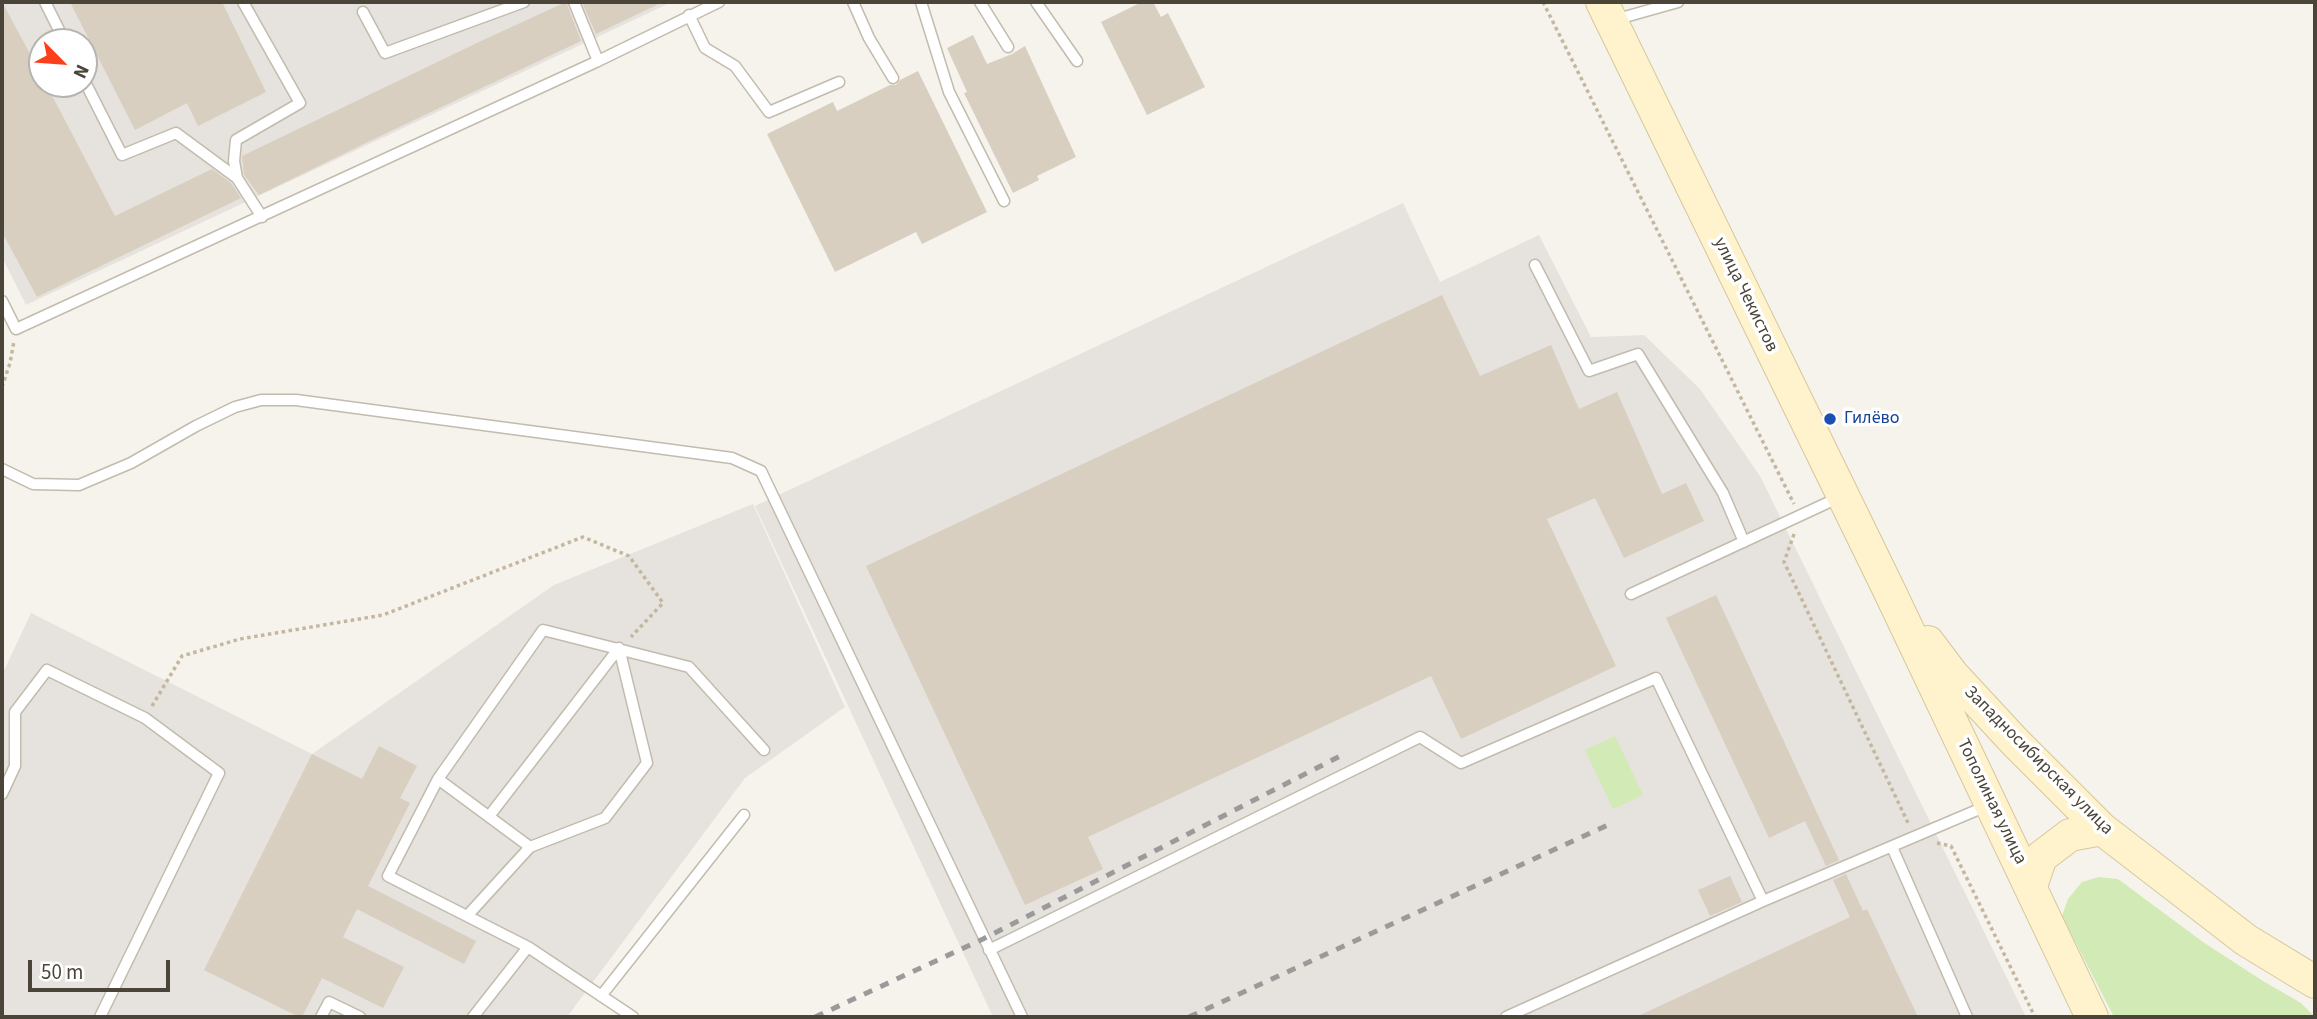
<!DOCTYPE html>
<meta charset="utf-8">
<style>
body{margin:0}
#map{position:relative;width:2317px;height:1019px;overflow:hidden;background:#f6f3ec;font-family:"Source Sans 3",sans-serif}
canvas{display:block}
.frame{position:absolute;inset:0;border:4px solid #4b4439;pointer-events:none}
.north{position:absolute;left:28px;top:28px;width:70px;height:70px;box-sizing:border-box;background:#fff;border:2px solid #b7b4b0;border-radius:50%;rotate:115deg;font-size:19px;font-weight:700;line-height:28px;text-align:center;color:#4b4439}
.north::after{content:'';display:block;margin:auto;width:24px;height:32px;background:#fc3f1d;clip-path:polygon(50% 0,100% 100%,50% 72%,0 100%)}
.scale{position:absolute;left:28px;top:960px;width:142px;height:32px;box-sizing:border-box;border:4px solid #4b4439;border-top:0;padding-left:9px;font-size:21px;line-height:24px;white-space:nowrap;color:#4b4439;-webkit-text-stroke:5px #fff;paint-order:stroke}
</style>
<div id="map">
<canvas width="2317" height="1019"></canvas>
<div class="frame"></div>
<div class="north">N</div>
<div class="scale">50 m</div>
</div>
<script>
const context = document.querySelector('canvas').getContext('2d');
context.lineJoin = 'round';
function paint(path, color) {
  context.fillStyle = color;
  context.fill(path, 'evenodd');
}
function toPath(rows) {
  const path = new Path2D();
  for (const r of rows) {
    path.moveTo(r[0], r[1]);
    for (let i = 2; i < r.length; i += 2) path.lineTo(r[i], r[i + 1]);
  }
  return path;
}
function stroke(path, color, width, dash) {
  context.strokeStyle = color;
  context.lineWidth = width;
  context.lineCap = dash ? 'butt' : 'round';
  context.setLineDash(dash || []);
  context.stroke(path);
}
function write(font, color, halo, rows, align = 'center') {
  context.font = font + ' "Source Sans 3",sans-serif';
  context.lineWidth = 7;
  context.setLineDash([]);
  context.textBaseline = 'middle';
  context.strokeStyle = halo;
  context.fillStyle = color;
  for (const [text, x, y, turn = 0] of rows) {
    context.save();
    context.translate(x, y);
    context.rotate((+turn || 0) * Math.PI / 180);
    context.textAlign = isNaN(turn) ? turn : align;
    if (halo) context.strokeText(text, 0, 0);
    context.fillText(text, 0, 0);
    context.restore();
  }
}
paint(toPath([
 [2,2,672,2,26,305,2,257],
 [42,42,84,42,84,84,42,84],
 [1403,203,1440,282,1539,235,1591,337,1644,335,1700,389,1760,476,2026,1017,993,1017,755,506],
 [753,504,845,707,745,778,567,1017,2,1017,2,675,31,613,312,754,554,585]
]), '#e6e2dd');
paint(toPath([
 [1615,736,1643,795,1613,809,1585,750],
 [2099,877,2118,879,2203,942,2263,981,2301,1003,2315,1017,2114,1017,2062,916,2068,899,2082,882]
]), '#d2eab5');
paint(toPath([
 [2,2,42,76,42,84,46,84,115,216,212,169,231,183,241,198,37,297,2,232],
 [70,2,222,2,266,92,198,126,187,103,135,130],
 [566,2,581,41,374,139,259,195,244,175,242,156,481,41],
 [582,2,663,2,596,34],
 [1142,2,1153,2,1161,17,1168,13,1205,87,1147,115,1101,22],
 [973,35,987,64,1012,54,1025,46,1076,157,1037,176,1039,180,1013,193,964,93,967,92,947,48],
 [918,71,987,212,922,244,916,232,835,272,767,134,833,102,837,111,890,85,896,85,900,80],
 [1442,295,1480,376,1551,345,1579,409,1617,392,1662,494,1686,483,1704,521,1624,558,1595,498,1547,519,1616,666,1461,739,1431,676,1088,837,1103,869,1025,905,866,566],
 [1716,595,1818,815,1839,860,1826,866,1805,821,1769,838,1666,618],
 [379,746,417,766,400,798,410,803,368,886,476,941,464,964,357,909,343,937,404,967,383,1008,322,978,302,1017,299,1017,204,970,312,754,362,779],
 [1846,874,1863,911,1867,909,1918,1017,1636,1017,1850,917,1833,880],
 [1730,876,1742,902,1710,916,1698,890]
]), '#d8cfc1');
const service = toPath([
 [45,2,65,42],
 [574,2,598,61],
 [853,2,869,38,893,78],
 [921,2,949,92,1004,201],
 [980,2,1008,47],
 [1036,2,1077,61],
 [363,12,385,53,524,2],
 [689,15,705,48,735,66,769,112,839,82],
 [1614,20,1678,2],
 [84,80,122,155,176,133,237,178,262,217],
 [237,178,234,161,236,140,300,103,243,2],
 [1535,265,1589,371,1638,354,1723,493,1744,542],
 [2,301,16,329,598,61,719,2],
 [2,469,33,484,79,485,131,463,196,426,235,407,261,400,296,400,732,458,761,471,1022,1017],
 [1631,594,1840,497],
 [438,779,530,847],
 [2,794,15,766,15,712,47,670,145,718,219,773,100,1017],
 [490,815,619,648],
 [1892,847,1967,1017],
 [467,916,530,847,605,818,647,763,619,648],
 [528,947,388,876,438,779,543,630,689,667,764,750],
 [989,950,1420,737,1461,763,1656,678,1763,901,1989,805],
 [601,996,744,815],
 [321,1017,329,1002,360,1017],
 [473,1017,528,947,633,1017],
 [1506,1017,1763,901]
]);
const secondary = toPath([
 [1602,2,1888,588,2092,1017],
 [1928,642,1952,674,2015,742,2102,829,2246,940,2315,982],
 [2031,886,2041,857,2070,835,2102,829]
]);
stroke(service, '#c2bbae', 13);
stroke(secondary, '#d6c79b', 34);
stroke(toPath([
 [1543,2,1794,504],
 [2,387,10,363,14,341],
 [1794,534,1784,562,1909,825],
 [152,706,182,656,240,639,383,615,583,537,629,556,663,603,631,637],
 [1937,843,1951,846,2035,1017]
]), '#c4b79f', 3.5, [3.5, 3.5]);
stroke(service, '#fff', 10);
stroke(secondary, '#fff3cd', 32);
stroke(toPath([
 [815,1017,983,939,1346,753],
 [1189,1017,1608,825]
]), '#9a9a9a', 5, [9, 9]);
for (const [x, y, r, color] of [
 [1830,419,7,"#1a4fb4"]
]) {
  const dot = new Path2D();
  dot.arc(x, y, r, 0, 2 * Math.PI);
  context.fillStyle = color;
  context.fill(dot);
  stroke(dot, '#fff', 2.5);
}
write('18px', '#4b4439', '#fff', [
 ["улица Чекистов",1745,295,64],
 ["Западносибирская улица",2038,761,45],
 ["Тополиная улица",1991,802,64]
]);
write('18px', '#164399', '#fff', [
 ["Гилёво",1844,419]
], 'left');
</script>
